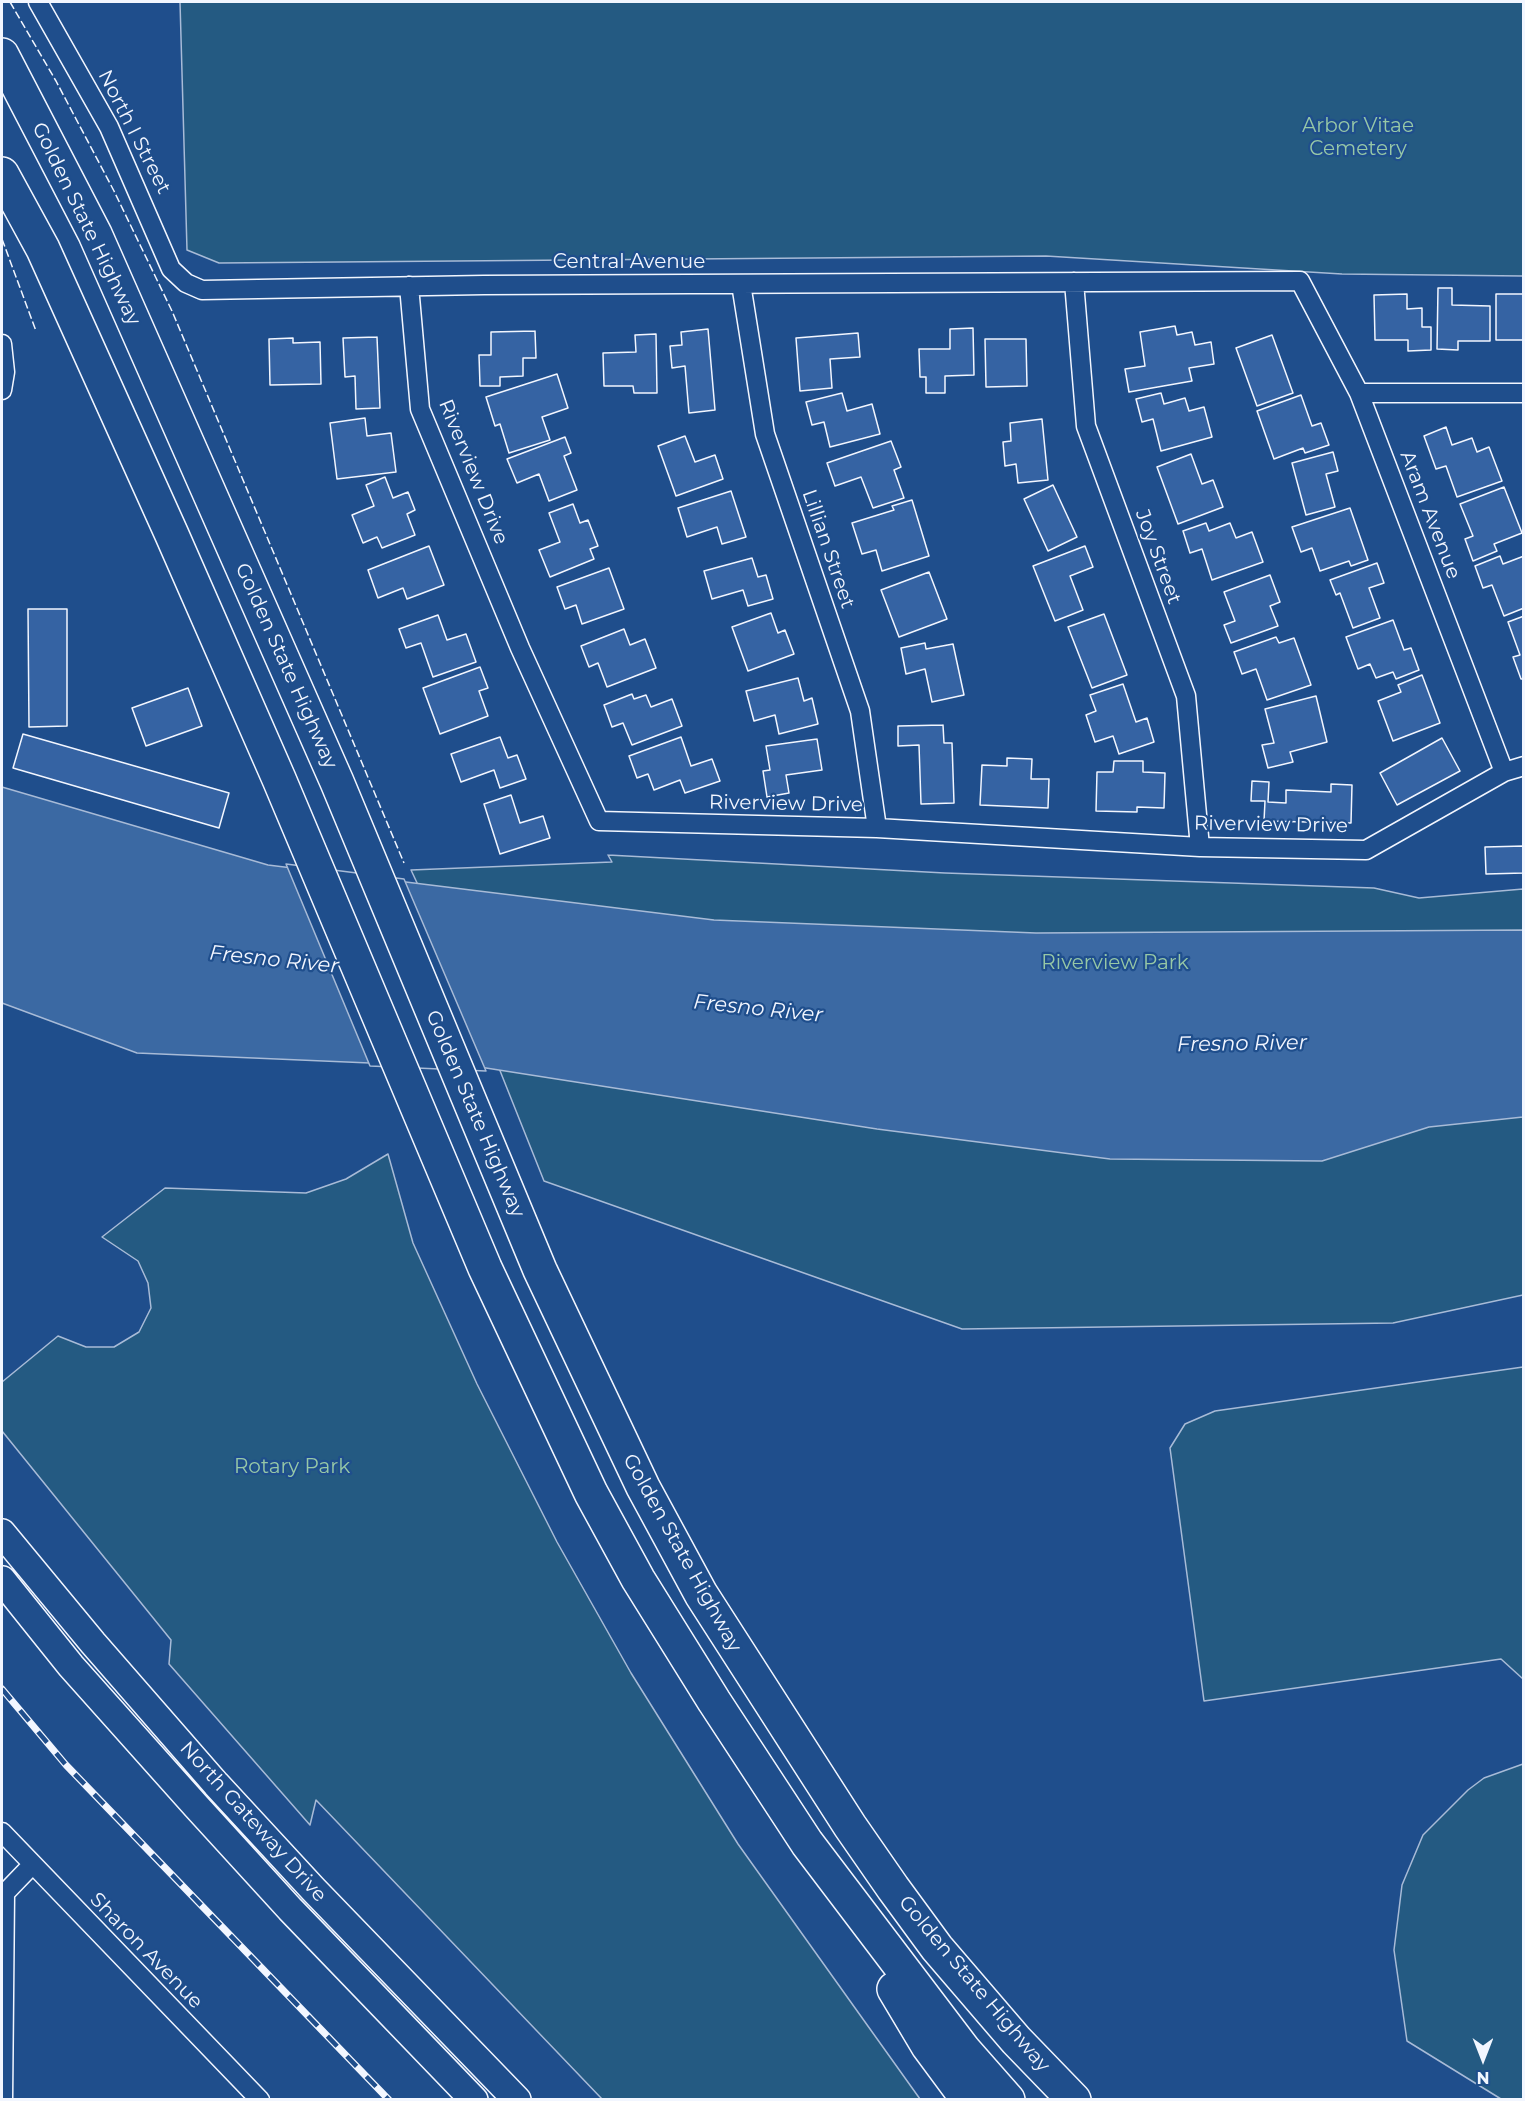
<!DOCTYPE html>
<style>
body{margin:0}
#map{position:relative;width:1525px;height:2101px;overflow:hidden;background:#1f4e8c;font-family:Montserrat,sans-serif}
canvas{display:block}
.frame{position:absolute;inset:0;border:3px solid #f2f6ff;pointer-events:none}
.north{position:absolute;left:1453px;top:2029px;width:60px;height:60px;-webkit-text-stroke:4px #1f4e8c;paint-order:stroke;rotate:180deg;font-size:16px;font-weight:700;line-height:24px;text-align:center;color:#f2f6ff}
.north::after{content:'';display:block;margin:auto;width:21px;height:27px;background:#f2f6ff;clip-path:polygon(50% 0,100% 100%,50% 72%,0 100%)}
</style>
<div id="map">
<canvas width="1525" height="2101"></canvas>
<div class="frame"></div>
<div class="north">N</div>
</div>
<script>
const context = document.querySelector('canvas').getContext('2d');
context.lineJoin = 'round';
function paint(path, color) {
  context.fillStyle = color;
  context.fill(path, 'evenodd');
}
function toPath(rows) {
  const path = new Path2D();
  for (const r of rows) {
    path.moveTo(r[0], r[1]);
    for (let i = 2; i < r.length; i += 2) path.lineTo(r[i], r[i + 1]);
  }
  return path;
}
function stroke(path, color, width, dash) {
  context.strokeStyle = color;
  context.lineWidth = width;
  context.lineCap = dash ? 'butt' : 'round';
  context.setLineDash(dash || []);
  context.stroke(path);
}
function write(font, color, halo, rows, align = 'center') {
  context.font = font + ' Montserrat,sans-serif';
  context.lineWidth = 4.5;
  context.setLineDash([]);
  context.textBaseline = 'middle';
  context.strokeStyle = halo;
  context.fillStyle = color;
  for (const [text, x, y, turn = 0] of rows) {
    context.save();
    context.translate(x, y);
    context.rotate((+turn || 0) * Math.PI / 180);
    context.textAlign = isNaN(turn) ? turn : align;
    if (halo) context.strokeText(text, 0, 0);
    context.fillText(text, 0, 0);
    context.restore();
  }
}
const green = toPath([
 [180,2,1523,2,1523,276,1342,274,1046,256,219,263,187,250,180,2],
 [608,855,945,873,1374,888,1419,898,1523,889,1523,1295,1393,1323,962,1329,544,1181,471,998,411,870,612,862,608,855],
 [388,1154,413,1243,477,1384,557,1542,631,1673,738,1844,920,2099,602,2099,316,1800,310,1825,169,1664,171,1640,2,1431,2,1382,58,1336,86,1347,114,1347,139,1332,151,1308,148,1283,138,1261,102,1237,165,1188,306,1193,346,1179,388,1154],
 [1523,1367,1523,1679,1501,1659,1204,1701,1170,1448,1185,1424,1215,1411,1523,1367],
 [1523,1764,1523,2099,1501,2099,1407,2041,1394,1950,1402,1885,1423,1835,1468,1790,1484,1778,1523,1764]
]);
paint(green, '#245a82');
stroke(green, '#a8bbd7', 1.5);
const water = toPath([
 [2,787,268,865,714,920,1036,933,1523,930,1523,1117,1429,1127,1322,1161,1110,1159,877,1129,486,1068,137,1053,2,1003,2,787]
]);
paint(water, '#3b69a3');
stroke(water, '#a8bbd7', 1.5);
const pier = toPath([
 [286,864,404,879,486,1071,370,1066,286,864]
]);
paint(pier, '#1f4e8c');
stroke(pier, '#a8bbd7', 1.5);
const building = toPath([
 [1438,288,1452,288,1452,305,1490,306,1490,341,1458,341,1458,350,1437,349,1438,288],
 [1407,294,1407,309,1422,308,1422,327,1431,327,1431,350,1408,351,1408,340,1375,340,1374,295,1407,294],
 [1496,294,1524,294,1524,340,1496,340,1496,294],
 [1175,326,1177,335,1192,332,1195,345,1211,342,1214,364,1189,368,1192,381,1129,392,1125,369,1145,366,1140,332,1175,326],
 [973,328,974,375,945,376,945,393,926,393,926,377,920,377,919,349,950,349,950,329,973,328],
 [708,329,715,410,689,413,685,366,672,368,670,346,682,345,681,332,708,329],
 [535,331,536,358,523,358,523,376,500,377,500,386,480,386,479,355,491,355,491,332,535,331],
 [858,333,860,357,830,359,832,388,800,391,796,338,858,333],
 [656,334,657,393,634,393,633,386,604,386,603,353,636,352,635,335,656,334],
 [1272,335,1293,393,1257,406,1236,348,1272,335],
 [377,337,380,408,356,409,355,376,345,377,343,338,377,337],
 [293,338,293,343,320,342,321,384,270,385,269,339,293,338],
 [985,339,1026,339,1027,386,986,387,985,339],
 [557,374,568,408,542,417,550,440,509,453,500,424,495,426,486,397,557,374],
 [842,393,847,411,872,404,880,434,830,447,824,422,812,425,806,402,842,393],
 [1161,393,1164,404,1185,398,1189,411,1204,407,1212,437,1161,451,1153,419,1142,422,1136,399,1161,393],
 [1301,395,1312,426,1321,423,1329,445,1305,453,1303,448,1274,459,1257,411,1301,395],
 [365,418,367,436,391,433,396,472,337,479,330,423,365,418],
 [1042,419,1048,480,1018,483,1016,464,1005,466,1003,442,1011,441,1010,423,1042,419],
 [1446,427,1452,445,1472,438,1477,452,1489,447,1502,481,1457,497,1446,466,1436,469,1424,436,1446,427],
 [685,436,695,462,715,455,723,479,676,496,658,446,685,436],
 [565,437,571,453,564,456,577,490,549,501,539,474,517,483,507,459,565,437],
 [891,441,901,467,894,470,904,498,873,508,861,477,835,486,827,463,891,441],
 [1333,452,1338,471,1326,474,1335,507,1306,515,1292,463,1333,452],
 [1191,454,1202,484,1213,480,1223,507,1178,524,1157,467,1191,454],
 [385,477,393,498,408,492,415,510,407,514,415,535,382,548,377,537,363,543,352,515,374,506,366,485,385,477],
 [1053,485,1077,537,1048,551,1024,499,1053,485],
 [1504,487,1522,533,1494,544,1497,551,1473,561,1465,539,1473,536,1460,504,1504,487],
 [731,491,746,537,722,544,717,527,687,537,678,508,731,491],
 [912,500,929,556,882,571,876,550,862,554,852,523,894,510,892,506,912,500],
 [573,504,580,523,588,520,598,546,590,549,594,559,550,577,539,550,560,542,549,513,573,504],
 [1350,508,1368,560,1351,566,1349,561,1320,571,1312,548,1301,552,1292,527,1350,508],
 [1206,523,1209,531,1230,523,1236,538,1252,532,1263,562,1212,580,1202,549,1190,553,1183,531,1206,523],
 [429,546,444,585,407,599,403,588,378,598,368,570,429,546],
 [1085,546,1093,567,1070,576,1083,610,1055,621,1033,566,1085,546],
 [1500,556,1503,564,1524,556,1524,608,1504,616,1492,585,1483,588,1475,566,1500,556],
 [752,558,758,577,766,575,773,599,748,606,743,590,712,599,704,571,752,558],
 [1377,563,1384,583,1369,588,1380,618,1353,628,1340,593,1336,595,1330,580,1377,563],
 [609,568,624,609,582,624,576,605,565,609,557,587,609,568],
 [929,572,947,619,899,637,881,590,929,572],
 [1270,575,1280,602,1270,606,1278,626,1231,643,1224,625,1235,621,1224,592,1270,575],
 [28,609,67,609,67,726,29,727,28,609],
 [771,613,778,633,785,630,794,654,748,671,732,627,771,613],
 [1104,614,1127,675,1092,688,1068,627,1104,614],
 [438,615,447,640,466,634,476,662,433,677,421,643,406,648,399,629,438,615],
 [1524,616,1524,679,1521,679,1513,657,1520,655,1508,622,1524,616],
 [1393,620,1404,650,1411,648,1419,670,1396,679,1393,672,1376,678,1370,664,1358,669,1346,637,1393,620],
 [624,629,630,645,645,639,656,668,607,687,598,663,589,667,581,646,624,629],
 [1276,637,1279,643,1294,638,1311,685,1267,700,1256,669,1242,674,1234,652,1276,637],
 [925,643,926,649,953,644,964,695,932,702,925,669,906,674,901,648,925,643],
 [480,667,488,688,479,691,488,716,440,734,423,688,480,667],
 [1422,675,1440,723,1393,741,1378,701,1401,692,1398,685,1422,675],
 [798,678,804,701,812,698,818,724,779,734,775,715,754,721,746,691,798,678],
 [1123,684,1136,722,1147,718,1154,742,1119,754,1113,736,1095,742,1086,715,1096,711,1090,695,1123,684],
 [188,688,202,726,146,746,132,708,188,688],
 [632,694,634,699,646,695,651,707,672,699,682,726,632,745,623,723,612,727,604,705,632,694],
 [1316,696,1327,742,1290,752,1293,762,1268,768,1262,745,1274,743,1265,709,1316,696],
 [943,725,944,743,952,743,954,803,921,804,919,745,898,746,898,726,943,725],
 [23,734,229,793,219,828,13,768,23,734],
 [500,737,508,758,517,755,526,779,500,788,494,770,461,782,451,754,500,737],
 [681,737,691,766,712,759,720,781,685,793,680,780,654,790,648,774,637,778,629,756,681,737],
 [1442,738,1460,771,1397,805,1380,773,1442,738],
 [817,739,822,770,786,775,789,793,767,797,763,771,770,770,766,746,817,739],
 [1007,758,1032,759,1031,779,1049,779,1048,808,980,805,982,765,1007,766,1007,758],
 [1114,761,1143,761,1143,772,1165,773,1164,808,1137,807,1137,812,1096,811,1097,772,1113,772,1114,761],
 [1252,781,1269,782,1268,802,1286,803,1286,790,1331,792,1331,784,1352,785,1351,823,1264,821,1265,801,1251,801,1252,781],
 [511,795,520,823,543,816,550,838,500,854,484,804,511,795],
 [1524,846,1524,873,1486,874,1485,847,1524,846]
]);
paint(building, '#3563a3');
stroke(building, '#f2f6ff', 1.5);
const minor = toPath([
 [38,2,109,127,171,269,186,283,202,290,484,285,1300,281,1359,393,1504,772],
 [1074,282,1086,426,1186,696,1200,847],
 [741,284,765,434,860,711,877,828],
 [409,286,420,409,520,648,599,821,877,828,1200,847,1366,850,1504,772,1524,766],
 [2,344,5,372,2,390],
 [1359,393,1524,393],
 [2,1832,260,2100],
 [3,2100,5,1893,32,1865]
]);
const secondary = toPath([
 [2,1533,93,1643,216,1784,313,1889,517,2100],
 [2,1580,71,1666,196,1806,290,1909,474,2100]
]);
const motorway = toPath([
 [2,55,95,234,337,782,540,1270,643,1487,701,1594,850,1826,893,1888,937,1948,1016,2040,1074,2100],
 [2,174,43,249,172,535,279,779,485,1268,591,1493,638,1579,714,1701,807,1843,964,2050,1008,2100],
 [894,1989,928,2046,968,2100]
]);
stroke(minor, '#f2f6ff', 21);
stroke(secondary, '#f2f6ff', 30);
stroke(motorway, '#f2f6ff', 36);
stroke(minor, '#1f4e8c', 18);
stroke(secondary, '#1f4e8c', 27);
stroke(motorway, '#1f4e8c', 33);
const rail = toPath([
 [2,1689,66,1765,389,2100]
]);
stroke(rail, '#f2f6ff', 7);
stroke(rail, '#1f4e8c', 4.5, [14]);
stroke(toPath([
 [10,2,56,81,114,191,172,311,404,863],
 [2,239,36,331]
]), '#f2f6ff', 1.5, [8, 3]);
write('20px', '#97c8a6', '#1f4e8c', [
 ["Arbor Vitae",1358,126],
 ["Cemetery",1358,149],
 ["Riverview Park",1115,963],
 ["Rotary Park",292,1467]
]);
write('20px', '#f2f6ff', '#1f4e8c', [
 ["North I Street",134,132,63],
 ["Golden State Highway",86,224,64],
 ["Central Avenue",629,262],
 ["Riverview Drive",473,472,68],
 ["Aram Avenue",1430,515,69],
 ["Lillian Street",828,549,71],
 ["Joy Street",1158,557,70],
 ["Golden State Highway",286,666,66],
 ["Riverview Drive",786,804,1],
 ["Riverview Drive",1271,825,1],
 ["Golden State Highway",475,1114,67],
 ["Golden State Highway",682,1553,61],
 ["North Gateway Drive",253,1822,48],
 ["Sharon Avenue",146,1951,46],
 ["Golden State Highway",974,1984,50]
]);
write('italic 21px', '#f2f6ff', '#1f4e8c', [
 ["Fresno River",274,960,6],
 ["Fresno River",758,1009,6],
 ["Fresno River",1242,1044,-1]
]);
</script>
